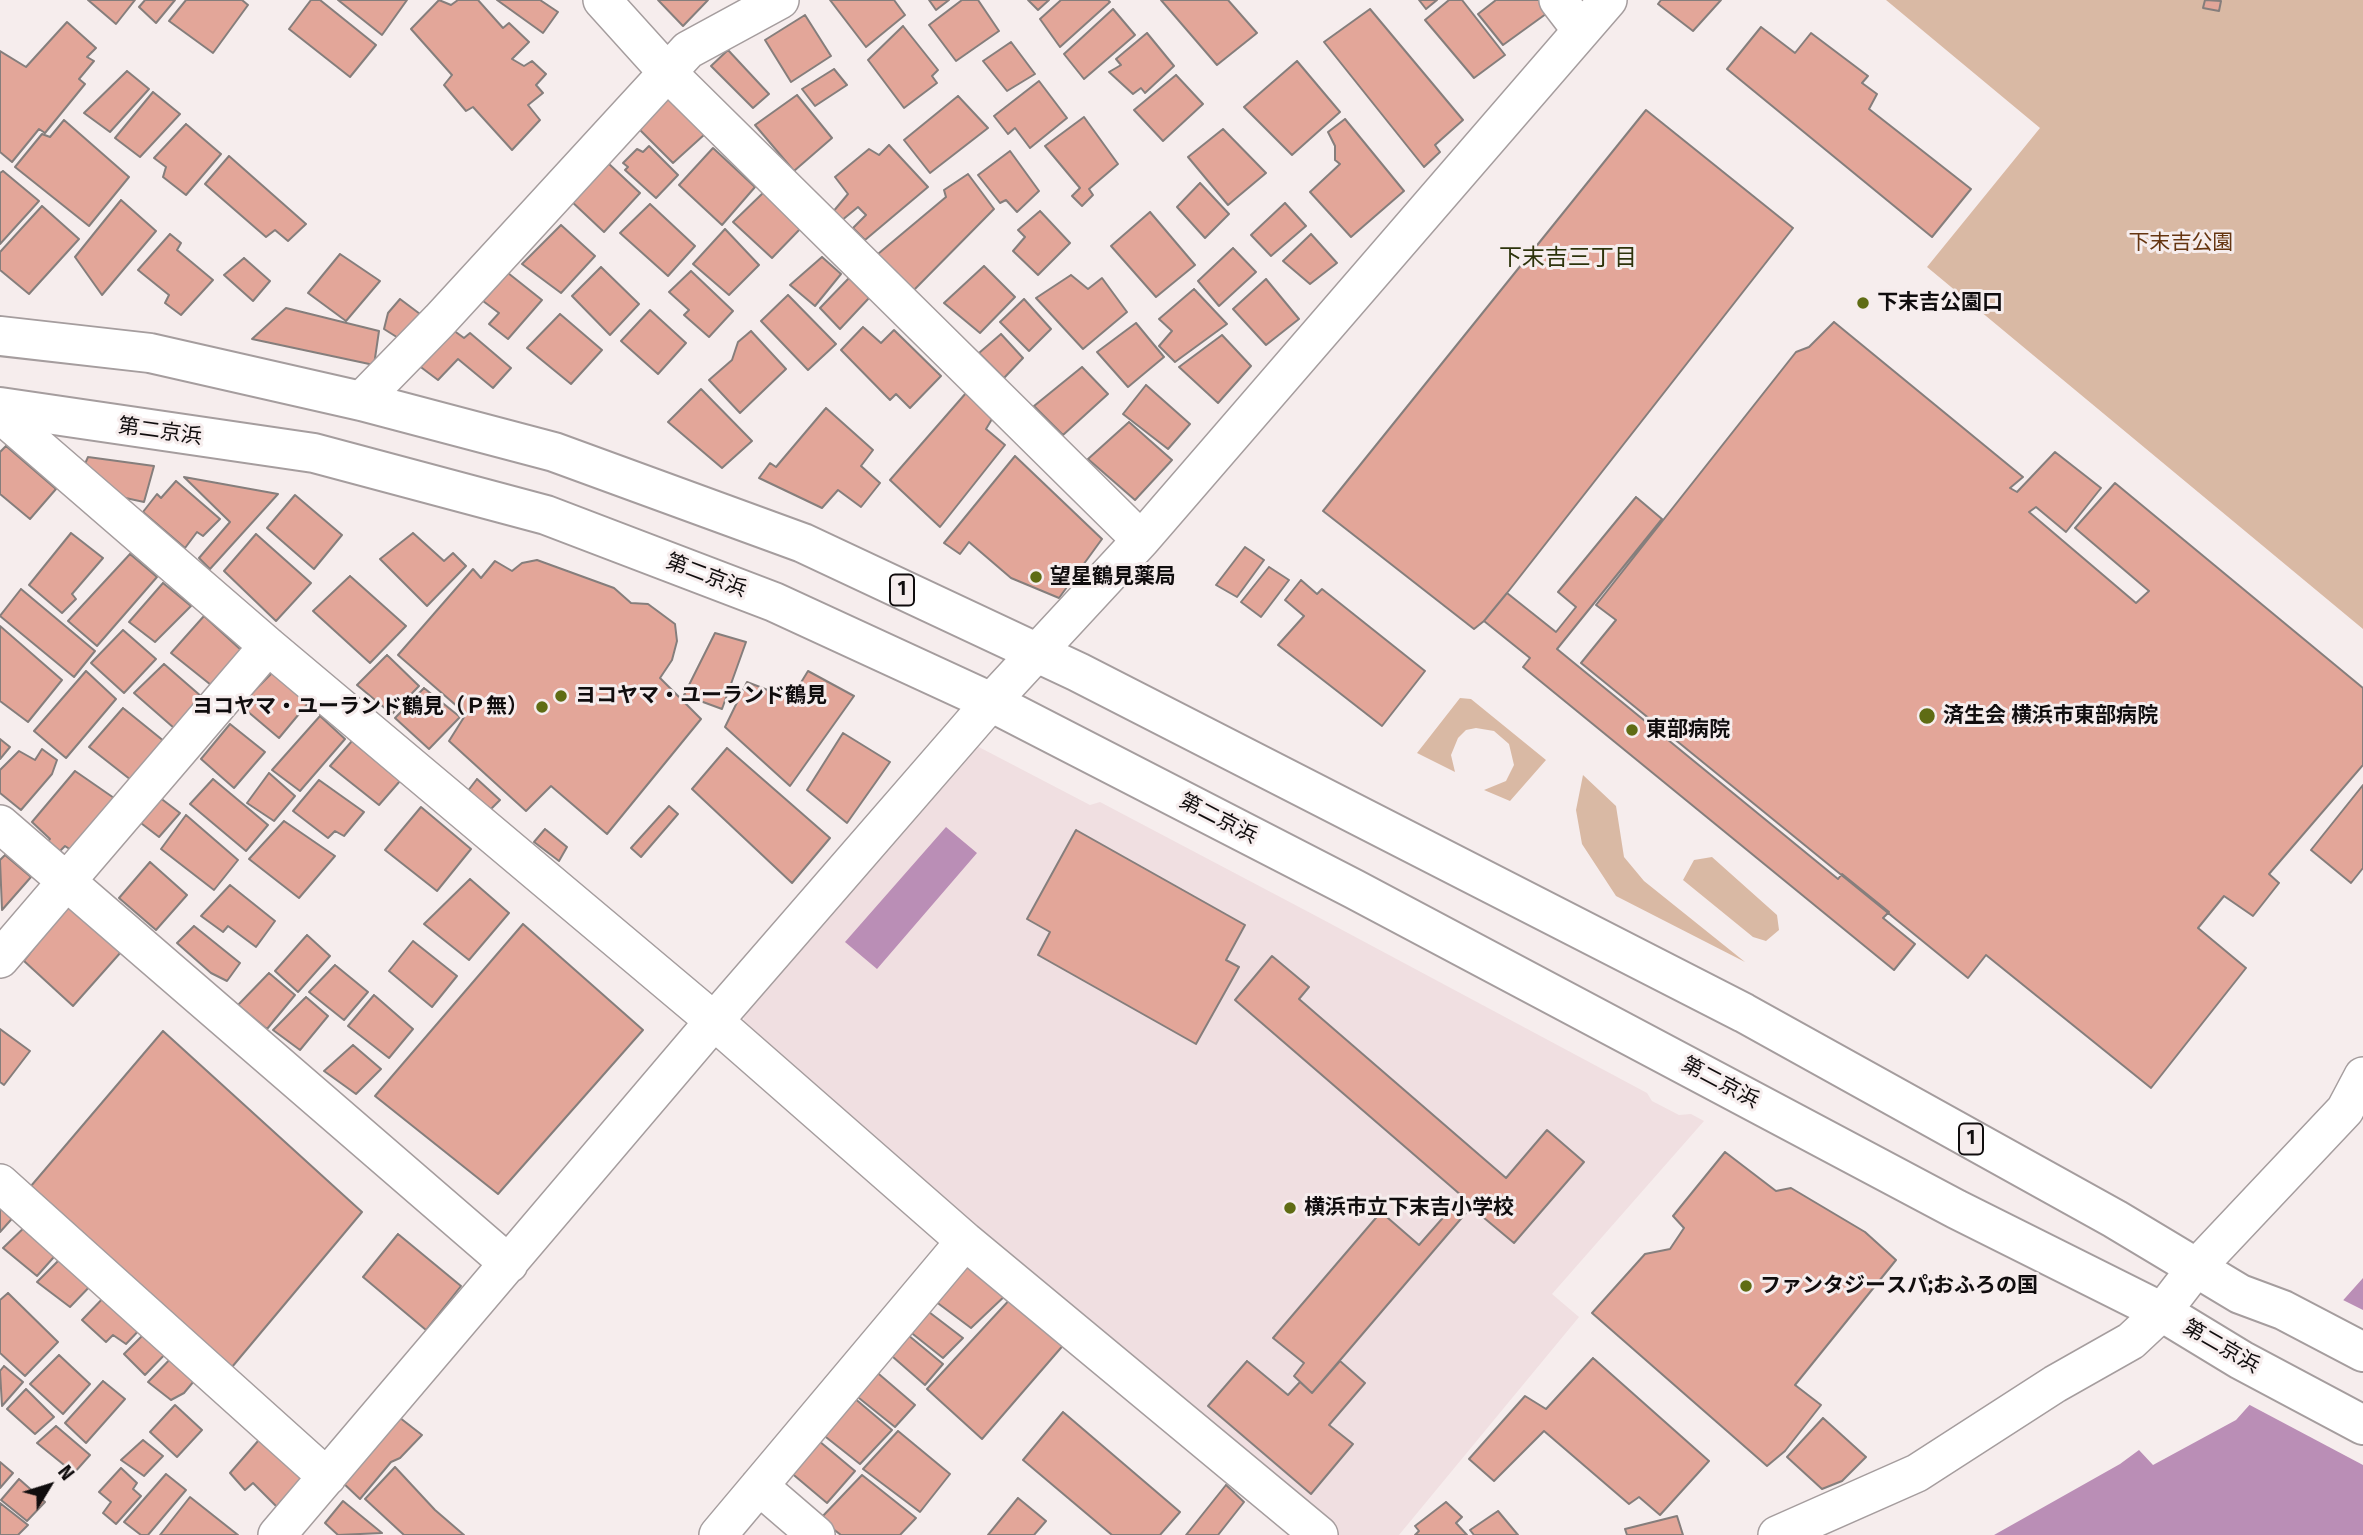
<!DOCTYPE html>
<meta charset="utf-8">
<style>
body{margin:0}
#map{position:relative;width:2363px;height:1535px;overflow:hidden;background:#f6eded;font-family:"Fira Sans",sans-serif}
canvas{display:block}
.north{position:absolute;left:14px;top:1451px;width:70px;height:70px;-webkit-text-stroke:5px #f6eded;paint-order:stroke;rotate:52deg;font-size:19px;font-weight:700;line-height:28px;text-align:center;color:#100d0e}
.north::after{content:'';display:block;margin:auto;width:24px;height:32px;background:#100d0e;clip-path:polygon(50% 0,100% 100%,50% 72%,0 100%)}
</style>
<div id="map">
<canvas width="2363" height="1535"></canvas>
<div class="north">N</div>
</div>
<script>
const context = document.querySelector('canvas').getContext('2d');
context.lineJoin = 'round';
function paint(path, color) {
  context.fillStyle = color;
  context.fill(path, 'evenodd');
}
function toPath(rows) {
  const path = new Path2D();
  for (const r of rows) {
    path.moveTo(r[0], r[1]);
    for (let i = 2; i < r.length; i += 2) path.lineTo(r[i], r[i + 1]);
  }
  return path;
}
function stroke(path, color, width, dash) {
  context.strokeStyle = color;
  context.lineWidth = width;
  context.lineCap = dash ? 'butt' : 'round';
  context.setLineDash(dash || []);
  context.stroke(path);
}
function write(font, color, halo, rows, align = 'center') {
  context.font = font + ' "Fira Sans","Noto Sans JP",sans-serif';
  context.lineWidth = 6;
  context.setLineDash([]);
  context.textBaseline = 'middle';
  context.strokeStyle = halo;
  context.fillStyle = color;
  for (const [text, x, y, turn = 0] of rows) {
    context.save();
    context.translate(x, y);
    context.rotate((+turn || 0) * Math.PI / 180);
    context.textAlign = isNaN(turn) ? turn : align;
    if (halo) context.strokeText(text, 0, 0);
    context.fillText(text, 0, 0);
    context.restore();
  }
}
paint(toPath([
 [975,745,1090,805,1100,802,1318,917,1647,1093,1652,1101,1679,1115,1691,1114,1704,1121,1552,1294,1579,1317,1399,1535,1339,1535,745,1032,743,1012]
]), '#f0dfe1');
paint(toPath([
 [1886,0,2363,0,2363,629,1927,267,2040,128],
 [1460,698,1471,699,1546,760,1510,801,1484,790,1506,781,1514,765,1509,744,1494,731,1476,728,1466,730,1458,738,1451,755,1455,772,1417,753],
 [1583,775,1616,806,1624,857,1644,881,1745,962,1616,896,1582,844,1576,810],
 [1712,857,1777,915,1779,930,1766,941,1753,937,1683,880,1694,860]
]), '#d9b9a4');
paint(toPath([
 [946,827,977,853,877,969,845,942],
 [2363,1278,2363,1535,1994,1535,2120,1464,2139,1450,2153,1465,2236,1420]
]), '#ba8eb6');
paint(toPath([
 [2341,1299,2363,1310,2363,1465,2246,1403]
]), '#f6eded');
const building = toPath([
 [88,0,135,0,116,24,88,0],
 [145,0,175,0,156,23,139,7,145,0],
 [186,0,242,0,248,5,213,53,169,21,186,0],
 [311,0,320,0,376,45,350,77,289,29,311,0],
 [338,0,407,0,382,35,338,0],
 [439,0,451,5,458,0,478,0,503,28,509,23,529,42,512,59,524,66,532,61,546,74,536,85,543,93,528,105,540,120,512,150,473,107,466,111,444,85,452,75,411,29,439,0],
 [497,0,540,0,558,12,543,33,497,0],
 [658,0,708,0,683,26,658,0],
 [830,0,894,0,905,15,866,47,830,0],
 [929,0,949,0,936,10,929,0],
 [962,0,978,0,999,31,956,61,929,25,962,0],
 [1028,0,1049,0,1038,10,1028,0],
 [1061,0,1108,0,1110,2,1060,47,1040,19,1061,0],
 [1161,0,1228,0,1257,33,1217,65,1161,0],
 [1419,0,1437,0,1426,9,1419,0],
 [1449,0,1462,0,1505,55,1474,78,1425,20,1449,0],
 [1496,0,1542,0,1550,11,1503,45,1478,14,1496,0],
 [1661,0,1721,0,1693,31,1658,4,1661,0],
 [2205,0,2221,1,2219,11,2203,8,2205,0],
 [1113,9,1135,35,1084,79,1064,54,1113,9],
 [1370,9,1463,120,1435,145,1440,152,1424,167,1324,42,1370,9],
 [805,15,831,56,791,82,765,40,805,15],
 [67,22,96,48,87,57,94,61,79,79,85,84,45,133,39,129,12,162,0,152,0,51,26,67,67,22],
 [903,26,938,70,932,76,937,83,904,108,868,60,903,26],
 [1761,27,1795,53,1811,33,1868,76,1862,83,1877,94,1869,109,1971,189,1932,237,1727,69,1761,27],
 [1147,33,1174,66,1145,93,1141,88,1133,94,1109,72,1121,65,1116,59,1147,33],
 [1011,42,1035,74,1007,91,983,61,1011,42],
 [728,50,769,94,753,108,711,66,728,50],
 [1297,61,1340,112,1292,155,1244,107,1297,61],
 [834,69,847,85,815,106,802,89,834,69],
 [127,71,149,89,110,132,84,113,127,71],
 [1176,75,1203,104,1163,141,1134,110,1176,75],
 [1039,81,1067,118,1030,148,1015,128,1008,134,994,116,1039,81],
 [153,92,180,114,140,157,115,138,153,92],
 [797,95,832,138,794,171,755,125,797,95],
 [667,96,705,134,673,163,637,127,667,96],
 [958,96,988,128,930,173,904,140,958,96],
 [1646,110,1793,228,1507,593,1484,621,1474,629,1323,511,1646,110],
 [1084,117,1118,164,1089,189,1093,195,1082,206,1072,196,1080,188,1045,146,1084,117],
 [1345,119,1404,191,1351,237,1310,192,1340,164,1335,160,1335,146,1328,132,1345,119],
 [64,120,129,177,89,226,15,167,42,134,50,137,64,120],
 [186,124,221,154,186,195,163,177,166,167,154,158,186,124],
 [1223,129,1266,173,1228,205,1188,157,1223,129],
 [889,145,928,187,865,240,853,228,866,215,858,207,841,221,832,213,848,194,835,177,869,149,879,155,889,145],
 [649,146,678,175,656,198,625,170,628,167,623,163,637,149,643,152,649,146],
 [713,148,755,187,722,225,679,185,713,148],
 [1010,151,1039,191,1017,212,1006,200,1000,203,978,175,1010,151],
 [229,156,306,224,288,241,275,230,266,237,205,184,229,156],
 [608,163,640,193,604,232,570,200,608,163],
 [3,171,39,201,0,244,0,173,3,171],
 [968,174,994,209,909,295,872,259,946,197,944,190,968,174],
 [1200,183,1229,214,1205,238,1177,207,1200,183],
 [764,192,801,228,772,258,733,222,764,192],
 [121,200,156,231,102,295,75,257,121,200],
 [1285,203,1306,226,1271,256,1251,235,1285,203],
 [650,204,695,246,668,276,620,233,650,204],
 [42,206,79,239,29,294,0,270,0,252,42,206],
 [1040,211,1070,243,1038,275,1013,251,1025,237,1018,230,1040,211],
 [1150,212,1195,265,1156,297,1111,246,1150,212],
 [561,225,595,256,561,293,522,264,561,225],
 [725,229,759,265,729,295,693,264,725,229],
 [170,234,181,243,177,250,213,280,181,315,165,303,169,295,138,270,170,234],
 [1311,234,1337,263,1310,284,1283,261,1311,234],
 [1233,248,1256,272,1219,306,1198,281,1233,248],
 [340,254,380,281,346,321,308,293,340,254],
 [822,257,841,274,815,306,790,285,822,257],
 [244,258,270,281,253,301,224,275,244,258],
 [984,266,1015,297,980,333,944,303,984,266],
 [601,267,639,304,610,335,572,296,601,267],
 [691,271,733,311,709,337,684,315,689,310,669,292,691,271],
 [508,273,542,300,508,339,489,324,499,313,483,301,508,273],
 [1071,275,1088,289,1102,278,1127,312,1083,349,1036,298,1071,275],
 [849,278,869,298,840,329,820,308,849,278],
 [1266,279,1299,319,1266,345,1233,309,1266,279],
 [1194,289,1227,324,1175,362,1159,346,1172,331,1159,319,1194,289],
 [788,295,836,344,808,370,761,321,788,295],
 [400,299,424,317,403,341,384,329,388,313,400,299],
 [1024,299,1051,329,1029,351,1000,322,1024,299],
 [286,308,379,331,374,365,252,339,286,308],
 [650,310,686,343,658,374,621,341,650,310],
 [560,314,602,350,571,384,527,348,560,314],
 [1834,322,2023,477,2010,488,2017,492,2055,452,2101,488,2066,532,2036,507,2029,512,2136,603,2149,591,2075,528,2115,483,2363,688,2363,765,2269,874,2279,883,2253,916,2224,896,2198,928,2246,968,2151,1088,1986,955,1968,978,1581,663,1616,620,1596,605,1796,352,1809,347,1834,322],
 [1136,323,1164,357,1128,387,1097,352,1136,323],
 [863,327,881,343,894,330,941,376,910,408,896,394,890,400,841,350,863,327],
 [453,330,464,338,470,333,511,368,493,388,458,359,438,380,418,365,453,330],
 [751,331,786,369,740,413,709,380,732,360,738,342,751,331],
 [1001,334,1023,358,1004,378,979,353,1001,334],
 [1222,335,1251,366,1218,403,1179,367,1222,335],
 [1082,367,1108,394,1063,435,1034,406,1082,367],
 [1146,385,1190,424,1168,449,1123,414,1146,385],
 [701,389,752,441,722,468,668,422,701,389],
 [966,393,992,419,986,429,1005,445,940,527,890,480,966,393],
 [826,408,873,450,861,466,880,483,861,507,838,490,822,508,759,478,770,463,776,467,826,408],
 [1129,422,1172,460,1135,500,1088,459,1129,422],
 [6,446,56,489,30,519,0,494,0,452,6,446],
 [1015,456,1102,539,1059,598,1011,578,969,542,960,554,944,543,1015,456],
 [88,457,154,466,144,502,107,494,81,473,88,457],
 [184,477,278,494,210,569,199,558,230,522,184,477],
 [176,481,220,519,203,536,197,532,185,548,143,512,157,494,161,498,176,481],
 [295,495,342,535,314,569,267,528,295,495],
 [1636,497,1662,519,1557,649,1838,879,1842,874,1889,912,1883,918,1915,944,1894,970,1523,667,1530,658,1484,621,1507,593,1556,632,1576,607,1558,592,1636,497],
 [71,533,103,558,72,594,76,599,62,613,29,585,71,533],
 [413,533,444,561,453,553,466,566,427,606,380,559,413,533],
 [256,534,311,583,276,621,224,571,256,534],
 [1245,547,1264,560,1237,597,1216,585,1245,547],
 [130,554,157,577,97,646,68,621,130,554],
 [537,560,614,588,631,603,648,604,675,624,677,641,672,660,660,678,701,719,607,834,551,786,526,811,449,741,466,714,398,655,473,569,481,578,495,561,512,571,522,563,537,560],
 [1269,567,1289,580,1261,617,1241,602,1269,567],
 [350,576,406,626,370,663,313,611,350,576],
 [1301,580,1317,594,1322,589,1425,671,1382,726,1278,645,1304,616,1285,600,1301,580],
 [163,583,191,606,155,642,129,622,163,583],
 [21,589,95,651,74,677,0,616,21,589],
 [204,616,241,650,211,685,171,653,204,616],
 [0,626,62,680,28,722,0,701,0,626],
 [123,630,156,659,124,693,91,663,123,630],
 [715,633,746,642,722,709,684,695,715,633],
 [387,655,419,686,392,714,357,685,387,655],
 [164,664,202,697,174,728,134,693,164,664],
 [86,671,116,699,66,758,34,731,86,671],
 [808,671,854,696,790,786,725,727,747,682,791,699,808,671],
 [273,672,309,702,279,738,240,705,273,672],
 [424,688,460,717,429,749,395,718,424,688],
 [123,708,165,742,131,780,89,747,123,708],
 [320,716,345,739,300,791,272,770,320,716],
 [230,724,265,752,234,788,201,759,230,724],
 [843,733,890,762,847,823,807,790,843,733],
 [0,739,10,747,0,759,0,739],
 [352,741,400,781,379,805,330,766,352,741],
 [727,748,830,838,792,883,692,789,727,748],
 [42,749,57,760,52,774,21,810,0,793,0,770,19,751,35,760,42,749],
 [75,771,114,798,71,850,65,846,54,857,44,847,50,839,32,822,75,771],
 [269,773,295,796,274,821,247,803,269,773],
 [213,779,268,825,246,851,190,804,213,779],
 [477,779,500,800,491,809,467,792,477,779],
 [319,780,364,812,344,836,335,831,328,838,293,811,319,780],
 [2363,785,2363,868,2351,883,2311,850,2363,785],
 [159,797,180,813,159,837,137,820,159,797],
 [669,806,678,814,641,857,631,848,669,806],
 [421,807,471,849,437,891,385,850,421,807],
 [186,815,238,860,214,890,161,849,186,815],
 [284,821,335,856,299,898,249,859,284,821],
 [545,829,567,847,559,861,534,842,545,829],
 [1076,830,1245,925,1226,960,1239,967,1196,1044,1038,955,1050,932,1027,919,1076,830],
 [5,855,31,877,2,910,0,860,5,855],
 [150,862,187,895,156,930,119,898,150,862],
 [470,879,509,913,469,960,424,924,470,879],
 [230,885,275,921,256,947,228,926,223,932,201,916,230,885],
 [67,906,121,952,73,1006,24,961,67,906],
 [523,924,643,1030,498,1194,375,1096,523,924],
 [194,926,240,963,227,981,211,973,177,943,194,926],
 [307,935,330,956,298,992,275,971,307,935],
 [413,941,457,976,432,1007,389,971,413,941],
 [1272,956,1309,987,1299,999,1506,1178,1547,1130,1584,1162,1514,1243,1471,1207,1312,1393,1294,1376,1304,1363,1273,1338,1381,1212,1419,1245,1462,1196,1235,1000,1272,956],
 [335,965,368,992,344,1020,309,992,335,965],
 [269,973,295,995,267,1029,238,1005,269,973],
 [374,995,413,1029,389,1058,348,1026,374,995],
 [306,997,328,1016,300,1050,273,1030,306,997],
 [0,1029,30,1051,4,1085,0,1082,0,1029],
 [163,1031,362,1212,232,1367,31,1186,163,1031],
 [353,1045,381,1069,356,1094,324,1071,353,1045],
 [1725,1152,1776,1191,1791,1188,1865,1232,1896,1260,1795,1385,1821,1405,1785,1451,1767,1466,1592,1313,1645,1254,1670,1249,1684,1228,1673,1216,1725,1152],
 [0,1197,18,1212,0,1232,0,1197],
 [30,1222,61,1249,37,1276,3,1248,30,1222],
 [398,1234,461,1286,426,1330,363,1277,398,1234],
 [64,1255,96,1280,70,1307,37,1282,64,1255],
 [965,1255,1009,1292,971,1328,931,1298,965,1255],
 [8,1293,58,1342,25,1376,0,1353,0,1300,8,1293],
 [108,1293,144,1325,126,1344,113,1335,106,1342,82,1320,108,1293],
 [1013,1296,1066,1342,982,1439,927,1389,1013,1296],
 [925,1309,963,1338,943,1358,904,1327,925,1309],
 [149,1329,170,1349,145,1375,124,1354,149,1329],
 [902,1330,943,1364,925,1385,885,1350,902,1330],
 [175,1354,199,1375,184,1393,171,1400,148,1382,175,1354],
 [59,1355,90,1384,63,1414,30,1384,59,1355],
 [1593,1358,1709,1461,1660,1515,1639,1497,1629,1504,1544,1431,1494,1481,1469,1459,1525,1396,1546,1409,1593,1358],
 [1247,1361,1288,1395,1300,1382,1312,1393,1340,1361,1365,1383,1329,1425,1353,1444,1311,1494,1208,1406,1247,1361],
 [4,1366,23,1382,2,1406,0,1371,4,1366],
 [873,1369,915,1405,895,1427,854,1394,873,1369],
 [103,1381,125,1399,86,1443,65,1423,103,1381],
 [26,1389,54,1417,35,1434,7,1409,26,1389],
 [853,1397,892,1430,860,1464,822,1434,853,1397],
 [175,1405,202,1430,177,1457,150,1432,175,1405],
 [1063,1412,1180,1512,1160,1535,1112,1535,1023,1460,1063,1412],
 [395,1414,422,1435,400,1458,391,1462,360,1499,341,1481,395,1414],
 [1823,1418,1866,1457,1842,1481,1822,1489,1787,1457,1823,1418],
 [56,1426,90,1455,74,1473,37,1443,56,1426],
 [898,1431,950,1474,920,1512,863,1469,898,1431],
 [265,1433,310,1472,277,1507,253,1483,245,1490,230,1473,265,1433],
 [143,1440,163,1456,144,1476,121,1460,143,1440],
 [819,1441,855,1471,827,1503,789,1471,819,1441],
 [0,1462,13,1473,0,1488,0,1462],
 [395,1467,435,1510,464,1535,404,1535,365,1499,395,1467],
 [121,1468,137,1483,133,1489,141,1496,116,1524,103,1513,111,1502,99,1492,121,1468],
 [166,1474,186,1490,148,1535,141,1535,124,1522,166,1474],
 [862,1475,916,1518,900,1535,841,1535,820,1519,862,1475],
 [19,1479,45,1502,27,1521,1,1500,19,1479],
 [1226,1485,1244,1502,1218,1535,1186,1535,1226,1485],
 [190,1497,238,1535,160,1535,190,1497],
 [1018,1498,1046,1521,1034,1535,988,1535,1018,1498],
 [343,1501,382,1533,338,1535,325,1523,343,1501],
 [1446,1502,1462,1517,1456,1523,1467,1535,1415,1535,1419,1531,1415,1526,1446,1502],
 [0,1503,28,1525,18,1535,0,1535,0,1503],
 [1498,1511,1518,1535,1474,1535,1470,1530,1498,1511],
 [1677,1516,1683,1535,1627,1535,1625,1529,1677,1516]
]);
paint(building, '#e3a699');
stroke(building, '#857e7c', 2);
const street = toPath([
 [602,0,667,72,1141,540],
 [1558,0,1581,30],
 [361,401,440,320,688,50,780,0],
 [0,414,268,646,714,1021,965,1241,1319,1535],
 [0,824,509,1264],
 [0,959,268,646],
 [0,1183,327,1477],
 [759,1486,816,1535],
 [277,1535,714,1021,991,702,1141,540,1608,0],
 [718,1535,965,1241],
 [1777,1535,1917,1473,2055,1384,2131,1341,2162,1312,2196,1268,2345,1110,2363,1076]
]);
const highway = toPath([
 [0,336,150,353,361,401,554,452,803,543,1078,672,1744,1013,2115,1219,2240,1294,2283,1310,2363,1352],
 [0,407,314,453,546,515,774,602,991,702,1354,889,1956,1209,2162,1312,2241,1360,2363,1425]
]);
stroke(street, '#a59d9e', 40);
stroke(highway, '#a59d9e', 42);
stroke(street, '#fff', 37);
stroke(highway, '#fff', 38);
for (const [x, y, r, color] of [
 [1863,303,7,"#5f6c14"],
 [1036,577,7,"#5f6c14"],
 [561,696,7,"#5f6c14"],
 [542,707,7,"#5f6c14"],
 [1927,716,9,"#5f6c14"],
 [1632,730,7,"#5f6c14"],
 [1290,1208,7,"#5f6c14"],
 [1746,1286,7,"#5f6c14"]
]) {
  const dot = new Path2D();
  dot.arc(x, y, r, 0, 2 * Math.PI);
  context.fillStyle = color;
  context.fill(dot);
  stroke(dot, '#f6eded', 2.5);
}
for (const [x, y, w] of [
 [902,590,24],
 [1971,1139,24]
]) {
  const box = new Path2D();
  box.roundRect(x - w / 2, y - 15.5, w, 31, 5);
  context.fillStyle = '#f6eded';
  context.fill(box);
  stroke(box, '#100d0e', 2);
}
write('bold 19px', '#100d0e', null, [
 ["1",902,590],
 ["1",1971,1139]
]);
write('21px', '#653510', '#f6eded', [
 ["下末吉公園",2181,243]
]);
write('bold 21px', '#100d0e', '#f6eded', [
 ["下末吉公園口",1877,303],
 ["望星鶴見薬局",1050,577],
 ["ヨコヤマ・ユーランド鶴見",575,696],
 ["ヨコヤマ・ユーランド鶴見（Ｐ無）",528,707,"right"],
 ["済生会 横浜市東部病院",1943,716],
 ["東部病院",1646,730],
 ["横浜市立下末吉小学校",1304,1208],
 ["ファンタジースパ;おふろの国",1760,1286]
], 'left');
write('21px', '#100d0e', '#f6eded', [
 ["第二京浜",160,432,8],
 ["第二京浜",706,576,21],
 ["第二京浜",1218,819,27],
 ["第二京浜",1720,1083,28],
 ["第二京浜",2221,1347,30]
]);
write('23px', '#2d330b', '#f6eded', [
 ["下末吉三丁目",1568,259]
]);
</script>
